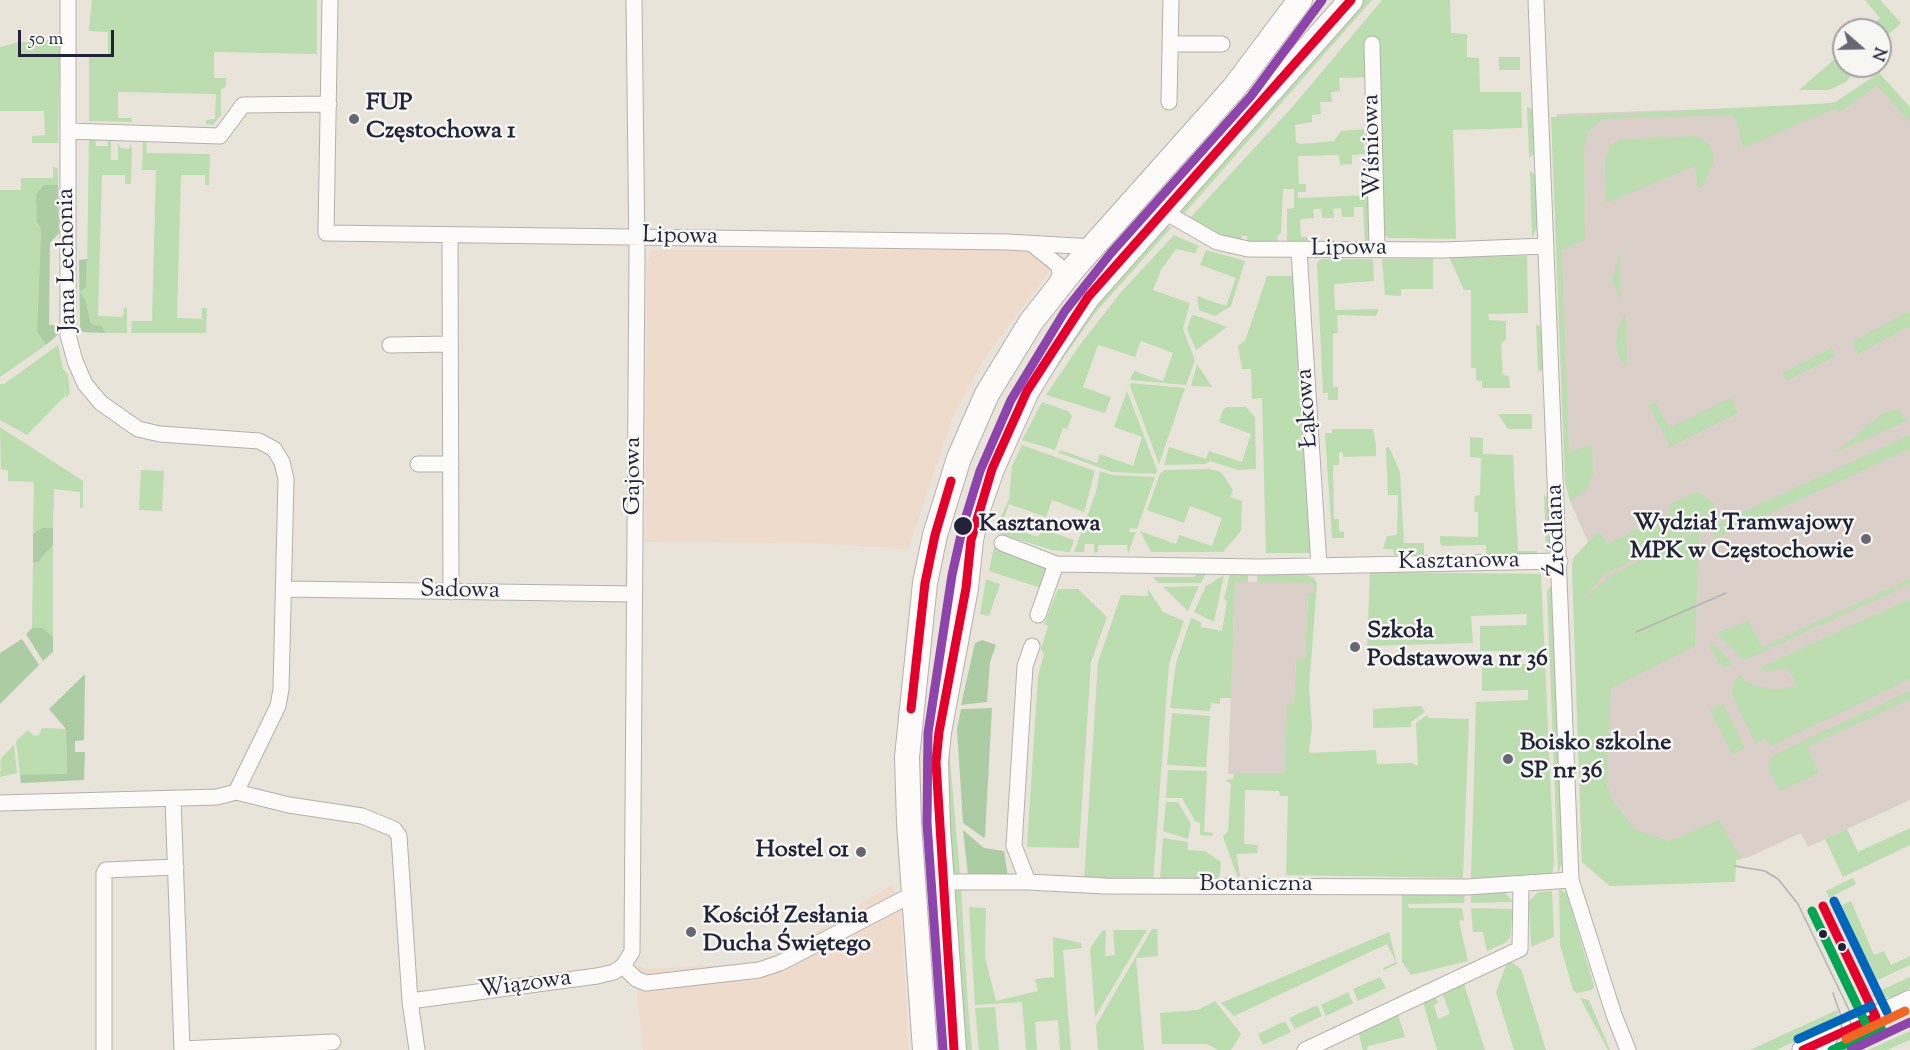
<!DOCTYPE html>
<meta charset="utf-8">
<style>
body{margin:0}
#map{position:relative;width:1910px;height:1050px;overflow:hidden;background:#e9e4d9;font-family:"Sorts Mill Goudy",serif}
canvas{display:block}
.north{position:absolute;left:1832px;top:18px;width:60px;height:60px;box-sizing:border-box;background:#f6f6f2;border:2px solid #a1a1a9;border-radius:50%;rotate:110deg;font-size:16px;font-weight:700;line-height:24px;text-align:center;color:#22223b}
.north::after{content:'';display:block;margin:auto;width:21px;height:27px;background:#686672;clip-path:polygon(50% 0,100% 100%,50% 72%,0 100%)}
.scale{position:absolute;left:18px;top:30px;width:96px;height:27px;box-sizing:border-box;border:3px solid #22223b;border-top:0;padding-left:8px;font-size:18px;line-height:21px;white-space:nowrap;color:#22223b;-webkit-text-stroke:4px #f6f6f2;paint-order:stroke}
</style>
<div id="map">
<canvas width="1910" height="1050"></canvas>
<div class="north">N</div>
<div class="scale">50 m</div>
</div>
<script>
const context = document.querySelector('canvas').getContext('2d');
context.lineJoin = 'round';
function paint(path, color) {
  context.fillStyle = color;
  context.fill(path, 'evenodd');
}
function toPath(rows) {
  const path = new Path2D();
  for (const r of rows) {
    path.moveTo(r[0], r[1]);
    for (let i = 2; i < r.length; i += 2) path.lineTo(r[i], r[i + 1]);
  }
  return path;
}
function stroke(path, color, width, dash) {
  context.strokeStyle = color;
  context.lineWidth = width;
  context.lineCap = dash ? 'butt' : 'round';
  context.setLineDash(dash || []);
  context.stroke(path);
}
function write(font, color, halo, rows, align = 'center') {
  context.font = font + ' "Sorts Mill Goudy",serif';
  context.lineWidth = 5;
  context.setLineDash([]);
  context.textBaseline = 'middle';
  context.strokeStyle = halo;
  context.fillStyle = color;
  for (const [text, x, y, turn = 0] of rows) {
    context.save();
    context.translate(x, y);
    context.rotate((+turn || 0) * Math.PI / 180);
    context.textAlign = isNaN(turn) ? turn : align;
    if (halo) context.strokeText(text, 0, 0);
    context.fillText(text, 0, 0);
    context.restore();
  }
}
paint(toPath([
 [652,250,1015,250,1036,255,1053,266,983,360,953,417,908,549,809,543,645,542,647,262],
 [893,884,901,917,909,1050,643,1050,637,992,638,964,644,969,756,963,793,946]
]), '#efdbcb');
paint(toPath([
 [1879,73,1910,107,1910,800,1808,847,1801,833,1749,857,1736,860,1735,866,1610,886,1582,862,1572,561,1575,556,1590,547,1570,501,1557,114,1803,106,1844,101],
 [1235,582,1313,582,1314,594,1308,594,1305,659,1296,659,1294,703,1288,704,1285,774,1228,774]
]), '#dbd0c9');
paint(toPath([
 [92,0,317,0,317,54,214,52,214,78,226,78,226,86,221,90,221,115,213,125,206,124,206,120,215,119,216,94,118,92,118,118,131,118,132,122,89,121,89,54,108,54,108,32,89,31],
 [1360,0,1372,0,1183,215,1180,210],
 [1382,0,1450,0,1451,33,1467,34,1467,57,1479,58,1480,92,1521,92,1522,128,1453,130,1456,239,1388,238,1382,232,1368,77,1339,78,1340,91,1331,92,1332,102,1320,102,1321,114,1312,115,1312,122,1295,125,1296,142,1300,144,1334,141,1341,131,1364,129,1364,149,1368,154,1352,155,1352,164,1340,165,1339,155,1298,156,1299,184,1306,184,1306,192,1298,192,1298,198,1371,195,1373,234,1365,243,1363,207,1354,207,1354,217,1342,217,1341,208,1333,209,1334,218,1322,218,1321,209,1313,209,1314,218,1300,219,1301,237,1307,237,1308,244,1287,244,1287,209,1294,208,1294,189,1283,189,1281,233,1277,237,1278,244,1247,242,1247,236,1242,236,1241,240,1219,235,1189,219,1295,104],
 [1865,0,1880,0,1901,23,1889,34,1886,32,1880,37,1880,30,1867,30,1880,18],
 [60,39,58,143,32,143,32,136,45,135,44,111,0,111,0,47,15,43],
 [1844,51,1844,66,1859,66,1846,82,1829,90,1799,90],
 [1499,57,1520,57,1520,70,1499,70],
 [1879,73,1910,107,1910,122,1878,86,1880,83,1839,113,1836,108,1743,148,1737,121,1731,115,1602,119,1588,132,1584,148,1585,240,1562,250,1569,452,1592,445,1593,473,1586,491,1570,501,1565,483,1551,117,1834,103],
 [1527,107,1532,109,1534,154,1529,157],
 [1696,136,1708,143,1713,153,1713,163,1702,188,1698,188,1695,166,1606,203,1605,162,1610,145,1619,140],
 [89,139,95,139,96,146,108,146,108,139,111,139,111,160,118,160,118,142,120,148,129,149,130,144,132,149,131,184,125,184,125,175,102,175,98,316,123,317,124,308,127,308,127,333,105,333,102,326,91,324,86,301,80,292,86,287,87,267],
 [146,140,147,153,210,154,209,185,205,185,205,175,181,175,177,318,202,319,202,308,207,308,206,333,131,333,132,321,152,321,156,170,142,170,143,141],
 [53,167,58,168,58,185,44,185,37,222,41,229,37,332,46,345,0,377,0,190,21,190,21,178,53,178],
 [1530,171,1535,175,1537,227,1532,238],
 [1165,226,1172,227,1095,313,1041,390,1074,329],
 [1174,235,1199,246,1195,253,1176,249,1161,270,1153,290,1190,303,1183,329,1195,360,1186,385,1130,380,1134,371,1163,381,1173,353,1141,341,1135,357,1098,345,1083,387,1111,397,1105,413,1046,395,1079,346,1122,291],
 [1206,250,1245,261,1231,306,1215,316,1199,310,1197,296,1226,306,1236,278,1200,265],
 [1619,252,1621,301,1612,281],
 [1527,256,1528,313,1488,314,1489,320,1506,321,1506,339,1501,344,1503,375,1509,376,1510,388,1482,388,1482,381,1476,380,1476,368,1471,368,1471,290,1464,290,1449,257],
 [1433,258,1433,289,1401,289,1401,296,1385,295,1382,259],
 [1321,259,1373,259,1374,281,1334,284,1335,310,1379,309,1376,316,1337,315,1338,333,1333,334,1333,387,1338,387,1338,400,1328,400,1328,393,1323,393,1317,263],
 [1267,276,1298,276,1315,553,1266,553,1262,398,1252,399,1251,369,1242,369,1238,346,1245,341],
 [1910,311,1910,326,1858,354,1852,342],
 [1626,312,1627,367,1619,358,1616,344,1618,329],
 [1192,315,1194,315,1227,327,1196,350,1187,329],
 [1536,324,1542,327,1543,369,1538,372],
 [58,345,63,369,68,375,70,393,66,398,64,384,65,396,27,435,0,420,0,384,4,384],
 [1832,348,1836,356,1786,381,1782,373],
 [1197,364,1212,387,1191,386],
 [1130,383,1185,388,1159,464,1130,386],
 [1127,391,1157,470,1156,474,1112,472,1059,453,1060,450,1097,463,1100,454,1133,466,1142,437,1114,427],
 [1731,398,1738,413,1670,447,1649,405,1655,402,1669,428],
 [1042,402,1068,411,1072,416,1067,429,1063,428,1055,450,1022,440],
 [1227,407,1246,407,1255,417,1256,469,1238,470,1210,461,1205,464,1164,465,1169,447,1206,459,1209,451,1242,462,1251,434,1219,422,1223,410],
 [1898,409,1907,421,1835,453,1882,414],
 [1498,414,1532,414,1532,429,1508,429],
 [0,427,83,481,83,508,80,508,80,492,54,489,53,528,42,528,33,534,34,482,8,481,8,470,1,469],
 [1332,429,1373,429,1376,446,1376,456,1343,457,1343,453,1339,452,1339,465,1333,465,1334,519,1339,519,1339,531,1344,532,1344,538,1332,538,1325,433,1332,433],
 [1910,435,1910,449,1714,539,1715,525],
 [1470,437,1483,438,1483,454,1513,455,1518,551,1537,551,1537,555,1486,555,1486,545,1442,546,1440,543,1440,536,1478,537,1478,512,1474,512,1475,496,1480,495,1481,458,1470,457],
 [1022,445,1095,471,1084,512,1052,500,1046,517,1009,504,1002,524,1038,537,1042,529,1074,540,1070,552,1052,550,994,532,1009,499,1012,466],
 [1389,447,1400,472,1404,543,1424,543,1424,555,1394,555,1393,549,1383,549,1387,536,1397,535,1398,495,1388,495,1386,448],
 [1209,469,1221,472,1233,490,1230,497,1242,501,1241,531,1223,552,1151,552,1140,531,1176,544,1179,535,1212,546,1222,518,1190,506,1184,523,1147,510,1160,474,1165,470],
 [141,470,164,471,162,511,139,510],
 [1100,471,1112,475,1155,477,1137,529,1130,528,1129,532,1136,532,1128,554,1127,545,1098,545,1098,552,1094,553,1094,544,1085,544,1084,552,1074,552,1096,492],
 [1697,492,1715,503,1711,517,1692,532,1603,575,1580,603,1610,576,1699,530,1695,646,1611,688,1607,786,1613,802,1636,830,1669,841,1719,820,1741,859,1736,860,1735,882,1610,886,1582,862,1572,569,1575,556,1599,531,1608,544,1671,512,1668,505],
 [1544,495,1548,497,1550,547,1546,553],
 [995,543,1047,564,1041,588,989,571],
 [53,545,53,637,43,628,32,628,33,563,38,562],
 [1208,568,1201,583,1158,583,1153,577,1194,577,1201,570],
 [1370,572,1541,574,1554,861,1552,876,1471,878,1476,702,1528,700,1528,690,1482,691,1482,665,1528,664,1527,651,1480,651,1480,626,1526,625,1527,614,1471,616,1473,643,1367,646],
 [1230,574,1248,574,1248,582,1235,582,1231,698,1220,698,1220,704,1211,703,1210,711,1170,708,1176,663,1191,618,1201,622,1201,627,1222,631,1227,601,1224,599],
 [1257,574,1307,575,1314,578,1317,583,1309,688,1312,727,1309,753,1376,750,1377,764,1412,763,1418,766,1416,723,1427,715,1429,718,1469,719,1463,878,1286,875,1288,796,1280,796,1279,791,1245,790,1244,844,1258,845,1257,853,1236,854,1240,875,1238,878,1223,837,1228,831,1231,784,1225,780,1233,779,1234,773,1285,773,1287,704,1294,703,1296,659,1305,659,1308,594,1314,594,1313,583,1257,582],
 [1224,575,1214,622,1194,612,1206,586],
 [986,579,1000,584,989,616,980,614],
 [1910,579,1910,584,1747,659,1743,660,1716,633,1749,621,1762,647],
 [974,584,977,592,952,716,949,748,960,875,952,874,949,870,944,812,944,767,946,731],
 [1552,585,1565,857,1558,873,1547,591],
 [1199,586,1188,611,1163,587],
 [1058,589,1078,589,1107,617,1091,662,1079,848,1027,847,1038,676,1044,654,1041,649,1048,626,1044,624],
 [1148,589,1163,612,1184,621,1169,664,1153,882,1084,881,1098,662,1121,595,1148,596],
 [1910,599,1910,679,1771,746,1765,738,1756,744,1732,695,1734,681,1741,675,1748,683,1757,686,1775,690,1797,686,1788,668,1769,671,1759,668],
 [1708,643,1718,647,1733,665,1725,667,1718,662],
 [1910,691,1910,699,1807,747,1819,773,1779,791,1767,765,1774,755],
 [1723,703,1745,748,1732,754,1710,710],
 [1421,706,1425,712,1411,722,1411,727,1373,728,1373,709],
 [1172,713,1210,716,1206,767,1167,765],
 [42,728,66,729,67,775,20,775,16,741,28,730,34,736,39,735],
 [14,745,17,773,0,777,1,758],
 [1168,770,1207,771,1204,832,1213,833,1212,836,1200,835,1200,823,1195,821,1182,798,1166,798],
 [1166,802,1178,802,1191,824,1188,839,1163,831],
 [1910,828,1910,845,1843,877,1825,839,1847,829,1858,852],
 [1163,838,1188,842,1188,850,1205,851,1221,862,1219,883,1160,881],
 [1853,878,1856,884,1829,898,1826,891],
 [961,887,968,1006,972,1050,961,1050,953,893],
 [1559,888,1567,894,1594,986,1592,990,1577,993,1573,990,1560,945],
 [1471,890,1504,892,1514,902,1471,903],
 [1552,891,1554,937,1531,947,1529,901,1538,892],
 [1465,892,1464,903,1408,904,1409,908,1462,908,1464,920,1459,921,1468,961,1411,975,1402,962,1402,894],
 [1851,901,1874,955,1884,951,1891,965,1910,956,1910,965,1873,982,1867,979,1834,909],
 [969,907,986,908,985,957,996,1001,1038,991,1035,979,1054,977,1053,937,1081,943,1082,948,1063,950,1071,1050,1060,1050,1058,1020,1035,1022,1037,1050,1026,1050,1022,1002,975,1005],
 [1471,908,1513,909,1510,938,1505,943,1487,951,1483,932,1473,932],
 [1152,929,1157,929,1158,956,1136,958,1144,1050,1098,1050,1096,1025],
 [1106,930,1105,956,1115,955,1113,930,1147,930,1095,1017,1090,948,1102,931],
 [1389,932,1397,964,1384,970,1383,968,1396,962,1387,944,1234,1016,1221,1003],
 [1508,960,1521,969,1546,1050,1514,1050,1496,992],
 [1380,977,1386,988,1358,1001,1353,989],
 [1910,977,1910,988,1894,996,1881,999,1870,995],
 [1463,981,1485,1050,1437,1050,1423,1002,1435,995,1438,1003,1434,1005,1438,1019,1450,1014,1442,992],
 [1348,992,1353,1003,1326,1016,1321,1005],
 [1580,998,1589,1000,1610,1050,1608,1050],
 [1215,1001,1241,1034,1231,1050,1218,1050,1207,1044,1162,1044,1160,1013,1198,1010],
 [1317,1005,1322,1016,1295,1029,1289,1018],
 [995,1007,999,1050,979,1050,975,1008],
 [1837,1010,1840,1021,1776,1050,1750,1050],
 [1398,1014,1405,1037,1368,1046,1367,1050,1363,1050,1358,1031],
 [1285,1021,1291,1032,1263,1045,1258,1034],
 [1910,1031,1910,1040,1887,1050,1868,1050]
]), '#bcddb0');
paint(toPath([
 [44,185,58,185,59,233,50,243,49,325,62,325,62,331,46,345,37,332,41,229,37,222,36,194],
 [87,259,86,287,80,292,86,301,91,324,102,326,105,333,82,332,80,327,79,260],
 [42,528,53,528,53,545,38,562,33,563,33,534],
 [32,628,43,628,53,637,53,652,43,661,26,634],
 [22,639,39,665,0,704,0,653],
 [982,640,996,645,990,662,987,702,961,705,975,643],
 [85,674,84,740,75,741,75,752,85,752,84,780,21,783,20,775,67,774,66,729,49,709],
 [992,708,985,836,984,838,963,823,957,729,961,709],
 [963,830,984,848,1004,851,1008,877,968,875]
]), '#accca4');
const street = toPath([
 [68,0,68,335,75,361,85,384,101,403,138,429,160,434,259,441,274,449,282,462,286,479,281,689,278,706,236,792],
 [330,0,326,233,1008,242,1093,247],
 [1536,0,1571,880,1614,1015,1628,1050],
 [1170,44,1222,44],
 [1372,44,1377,249],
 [1169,102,1171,0],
 [68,131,220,136,243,105,329,104],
 [1163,211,1217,242,1248,249,1444,250,1545,246],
 [450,235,451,592],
 [1033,245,1058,265,1060,272,1057,286],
 [1299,251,1319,566],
 [390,345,450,344],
 [418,464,451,464],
 [1002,543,1056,564,1261,567,1560,561],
 [285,589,634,594],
 [1038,615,1056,564],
 [173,799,182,1049,333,1042],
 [0,803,217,797,236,792,289,805,362,816,394,829,399,836,410,1001,417,1050],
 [941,882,1028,882,1105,886,1467,887,1571,880],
 [1028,882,1014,846,1025,666,1032,646],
 [623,966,636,979,646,983,759,970,780,963,915,893],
 [410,1001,597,976,614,972,623,966,632,952,637,255,634,0],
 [104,1050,104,873,106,870,176,867],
 [1305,1050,1520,949,1521,885]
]);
const secondary = toPath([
 [1803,1050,1910,1001]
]);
const primary = toPath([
 [925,1050,909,823,907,757,925,583,935,535,959,458,987,394,1031,322,1072,270,1234,88,1300,0],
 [954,1050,938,827,936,762,939,732,966,588,971,540,978,509,992,469,1027,391,1054,347,1088,297,1351,0]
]);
stroke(street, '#b4b0ac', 17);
stroke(secondary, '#b4b0ac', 23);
stroke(primary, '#b4b0ac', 26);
stroke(street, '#fcfbf9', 15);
stroke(secondary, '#fcfbf9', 21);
stroke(primary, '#fcfbf9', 24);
stroke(toPath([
 [1636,632,1726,593],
 [1735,866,1765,871,1778,879,1798,904,1849,1010,1851,1029,1845,1050],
 [1833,993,1842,1019,1841,1033,1833,1050],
 [1847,1012,1874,1027,1894,1029,1910,1027]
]), '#b3b3b4', 1.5);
stroke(toPath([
 [911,709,925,583,935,535,951,481],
 [1823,906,1876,1017],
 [954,1050,936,762,939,732,966,588,971,540,992,469,1027,391,1088,297,1351,0],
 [1803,1050,1876,1017]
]), '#e4002b', 9);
stroke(toPath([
 [1812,911,1865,1022],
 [1832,1050,1881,1028]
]), '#00a651', 9);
stroke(toPath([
 [1834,901,1887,1012],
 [1798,1039,1871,1006]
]), '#0065bd', 9);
stroke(toPath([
 [943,1050,927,823,928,733,952,575,963,526,980,471,1011,400,1065,311,1111,253,1251,96,1322,0],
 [1851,1050,1910,1022]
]), '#8e44ad', 9);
stroke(toPath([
 [1846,1039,1905,1011]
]), '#f26522', 9);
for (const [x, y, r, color] of [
 [354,119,6,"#686672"],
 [963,526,10,"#22223b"],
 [1866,539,6,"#686672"],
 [1355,647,6,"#686672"],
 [1508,759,6,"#686672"],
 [861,852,6,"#686672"],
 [691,932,6,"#686672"],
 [1823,934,5,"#22223b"],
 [1842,947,5,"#22223b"]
]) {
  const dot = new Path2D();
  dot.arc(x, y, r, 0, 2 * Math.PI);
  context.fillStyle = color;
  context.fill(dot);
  stroke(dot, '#f6f6f2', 2);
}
write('bold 24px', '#22223b', '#f6f6f2', [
 ["FUP",366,105],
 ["Częstochowa 1",366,133],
 ["Wydział Tramwajowy",1854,525,"right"],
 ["MPK w Częstochowie",1854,553,"right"],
 ["Szkoła",1367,633],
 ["Podstawowa nr 36",1367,661],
 ["Boisko szkolne",1520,745],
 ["SP nr 36",1520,773],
 ["Hostel 01",849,852,"right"],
 ["Kościół Zesłania",703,918],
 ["Ducha Świętego",703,946]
], 'left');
write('24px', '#22223b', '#f6f6f2', [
 ["Wiśniowa",1374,146,-91],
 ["Lipowa",680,238,1],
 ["Lipowa",1349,250,-1],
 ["Jana Lechonia",69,260,-91],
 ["Łąkowa",1309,408,-94],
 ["Gajowa",635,476,-90],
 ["Źródlana",1558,530,-92],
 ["Kasztanowa",1459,563,-1],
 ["Sadowa",460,592,1],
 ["Botaniczna",1256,886],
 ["Wiązowa",525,986,-8]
]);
write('bold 24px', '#22223b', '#f6f6f2', [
 ["Kasztanowa",979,526]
], 'left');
</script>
